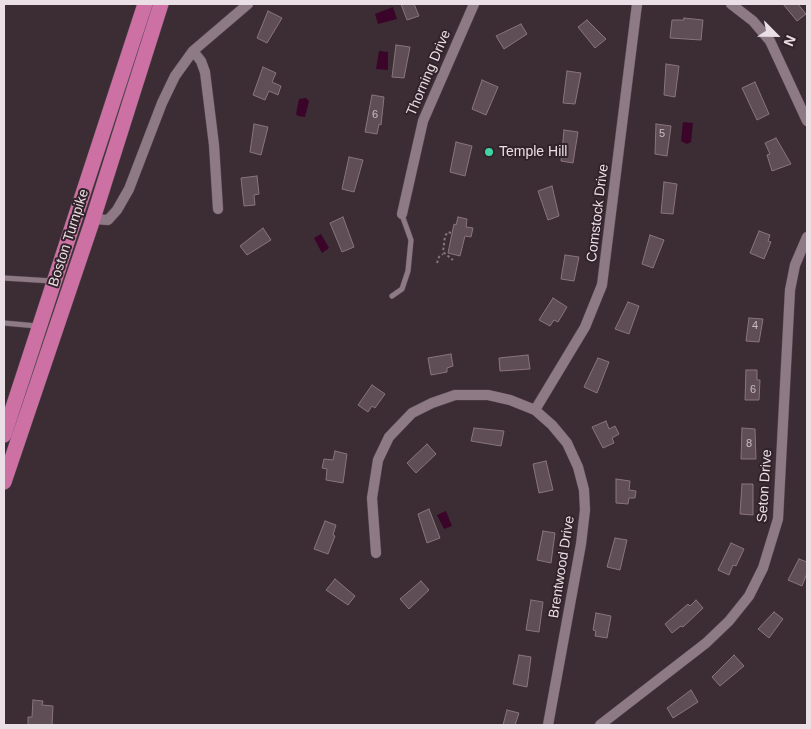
<!DOCTYPE html>
<style>
body{margin:0}
#map{position:relative;width:811px;height:729px;overflow:hidden;background:#3c2c34;font-family:Arial,sans-serif}
canvas{display:block}
.frame{position:absolute;inset:0;border:5px solid #eadfe4;pointer-events:none}
.north{position:absolute;left:751px;top:10px;width:50px;height:50px;-webkit-text-stroke:4px #32222a;paint-order:stroke;rotate:113deg;font-size:14px;font-weight:700;line-height:20px;text-align:center;color:#eadfe4}
.north::after{content:'';display:block;margin:auto;width:18px;height:22px;background:#eadfe4;clip-path:polygon(50% 0,100% 100%,50% 72%,0 100%)}
</style>
<div id="map">
<canvas width="811" height="729"></canvas>
<div class="frame"></div>
<div class="north">N</div>
</div>
<script>
const context = document.querySelector('canvas').getContext('2d');
context.lineJoin = 'round';
function paint(path, color) {
  context.fillStyle = color;
  context.fill(path, 'evenodd');
}
function toPath(rows) {
  const path = new Path2D();
  for (const r of rows) {
    path.moveTo(r[0], r[1]);
    for (let i = 2; i < r.length; i += 2) path.lineTo(r[i], r[i + 1]);
  }
  return path;
}
function stroke(path, color, width, dash) {
  context.strokeStyle = color;
  context.lineWidth = width;
  context.lineCap = dash ? 'butt' : 'round';
  context.setLineDash(dash || []);
  context.stroke(path);
}
function write(font, color, halo, rows, align = 'center') {
  context.font = font + ' Arial,sans-serif';
  context.lineWidth = 4;
  context.setLineDash([]);
  context.textBaseline = 'middle';
  context.strokeStyle = halo;
  context.fillStyle = color;
  for (const [text, x, y, turn = 0] of rows) {
    context.save();
    context.translate(x, y);
    context.rotate((+turn || 0) * Math.PI / 180);
    context.textAlign = isNaN(turn) ? turn : align;
    if (halo) context.strokeText(text, 0, 0);
    context.fillText(text, 0, 0);
    context.restore();
  }
}
paint(toPath([
 [393,7,397,19,378,24,375,14],
 [379,51,388,52,388,70,376,69],
 [306,98,309,101,305,117,298,116,296,114,299,99],
 [683,122,693,123,691,142,687,144,681,141],
 [321,234,329,248,322,253,314,238],
 [446,511,452,526,444,529,437,515]
]), '#3a0528');
const building = toPath([
 [401,4,414,4,419,16,407,20,401,4],
 [783,4,798,4,806,14,797,21,783,4],
 [268,11,282,18,267,43,257,38,268,11],
 [684,18,703,20,701,40,670,38,672,20,684,20,684,18],
 [587,20,606,39,595,48,578,27,587,20],
 [521,24,527,34,504,49,496,36,521,24],
 [396,45,410,47,404,78,392,77,396,45],
 [666,64,679,66,675,97,664,95,666,64],
 [263,67,276,73,272,82,281,86,278,95,269,91,265,100,253,95,263,67],
 [567,71,581,73,575,104,563,103,567,71],
 [482,80,498,87,486,115,472,109,482,80],
 [755,82,769,114,757,120,742,88,755,82],
 [372,95,384,97,381,125,379,124,377,134,365,132,372,95],
 [254,124,268,127,261,155,250,152,254,124],
 [656,124,671,126,667,156,655,154,656,124],
 [564,130,578,132,573,163,561,161,564,130],
 [776,138,791,164,772,171,767,155,770,154,765,143,776,138],
 [456,142,472,146,465,176,450,172,456,142],
 [349,157,363,160,354,192,342,189,349,157],
 [257,176,259,194,254,195,255,205,244,206,241,178,257,176],
 [664,182,677,184,673,214,661,213,664,182],
 [552,186,559,216,548,220,538,191,552,186],
 [343,217,354,247,342,252,330,223,343,217],
 [458,217,467,219,466,227,473,228,471,237,465,236,460,256,448,253,454,224,456,225,458,217],
 [263,228,271,240,247,255,240,246,263,228],
 [759,231,770,235,768,241,771,242,764,259,750,253,759,231],
 [650,235,664,240,653,268,642,264,650,235],
 [565,255,579,257,574,281,561,279,565,255],
 [553,298,567,307,558,322,554,320,550,326,539,320,553,298],
 [628,302,639,306,629,334,615,329,628,302],
 [749,318,763,319,759,342,746,341,749,318],
 [451,354,453,366,447,368,447,372,431,375,428,358,451,354],
 [528,355,530,369,500,371,499,358,528,355],
 [598,358,609,362,597,393,584,387,598,358],
 [746,370,757,370,757,380,760,380,759,400,745,400,746,370],
 [372,385,385,394,375,408,372,406,368,412,358,405,372,385],
 [606,421,609,429,615,426,619,434,612,438,614,443,603,448,592,427,606,421],
 [474,428,504,431,501,446,471,441,474,428],
 [742,428,755,429,756,459,741,459,742,428],
 [427,444,436,454,416,473,407,463,427,444],
 [335,451,347,454,343,483,326,480,327,469,322,468,324,459,333,460,335,451],
 [546,461,553,490,539,493,533,464,546,461],
 [616,479,630,481,629,490,636,491,635,498,629,498,628,504,616,503,616,479],
 [742,484,753,484,753,515,740,514,742,484],
 [429,509,440,538,427,543,418,514,429,509],
 [325,521,336,525,333,535,335,536,328,554,314,549,325,521],
 [543,531,555,533,551,563,537,560,543,531],
 [615,538,627,540,620,570,607,567,615,538],
 [731,543,744,549,736,566,733,565,729,575,718,570,731,543],
 [799,559,807,562,807,573,802,586,788,580,799,559],
 [335,579,355,596,348,605,326,590,335,579],
 [421,581,429,590,409,609,400,599,421,581],
 [531,600,543,602,539,632,526,630,531,600],
 [696,600,703,608,683,627,681,626,672,633,665,624,688,604,690,606,696,600],
 [774,612,783,619,769,638,758,629,774,612],
 [596,613,611,616,607,638,595,636,596,631,593,630,596,613],
 [519,655,531,657,527,687,513,684,519,655],
 [734,655,744,666,720,686,712,677,734,655],
 [691,690,698,702,673,718,667,708,691,690],
 [33,700,43,701,42,705,53,706,52,725,28,725,28,717,32,717,33,700],
 [507,710,519,713,515,725,503,725,507,710]
]);
paint(building, '#604e57');
stroke(building, '#88757e', 1);
const lane = toPath([
 [4,278,52,281],
 [392,296,402,289,408,271,411,240,402,215],
 [4,323,37,326]
]);
const street = toPath([
 [731,4,753,21,770,41,807,121],
 [193,51,201,61,205,72,214,145,218,209],
 [402,214,423,121,474,4],
 [93,219,108,220,117,210,129,189,162,103,175,76,193,51,248,4],
 [535,410,585,327,602,285,637,4],
 [376,553,372,498,378,460,389,437,412,413,432,403,455,395,488,395,510,400,535,410,552,425,567,443,578,467,584,490,585,510,581,544,548,725],
 [600,725,706,643,729,621,749,596,763,568,778,519,790,290,795,265,807,237]
]);
const highway = toPath([
 [4,435,145,4],
 [4,482,91,225,161,4]
]);
stroke(lane, '#574950', 6);
stroke(street, '#574950', 11);
stroke(highway, '#574950', 16);
stroke(toPath([
 [451,233,448,232,445,236,443,252,453,260],
 [437,263,439,257,443,254]
]), '#83757b', 2, [2.5, 2.5]);
stroke(lane, '#8e7a84', 5);
stroke(street, '#8e7a84', 10);
stroke(highway, '#cd71a5', 15);
for (const [x, y, r, color] of [
 [489,152,5,"#3ed4a3"]
]) {
  const dot = new Path2D();
  dot.arc(x, y, r, 0, 2 * Math.PI);
  context.fillStyle = color;
  context.fill(dot);
  stroke(dot, '#32222a', 2);
}
write('11px', '#c8bbc1', null, [
 ["6",375,115],
 ["5",662,134],
 ["4",755,326],
 ["6",753,390],
 ["8",749,444]
]);
write('14px', '#eadfe4', '#32222a', [
 ["Thorning Drive",429,73,-67],
 ["Comstock Drive",598,213,-83],
 ["Boston Turnpike",69,238,-72],
 ["Seton Drive",765,486,-86],
 ["Brentwood Drive",562,567,-81]
]);
write('14px', '#eadfe4', '#32222a', [
 ["Temple Hill",499,152]
], 'left');
</script>
